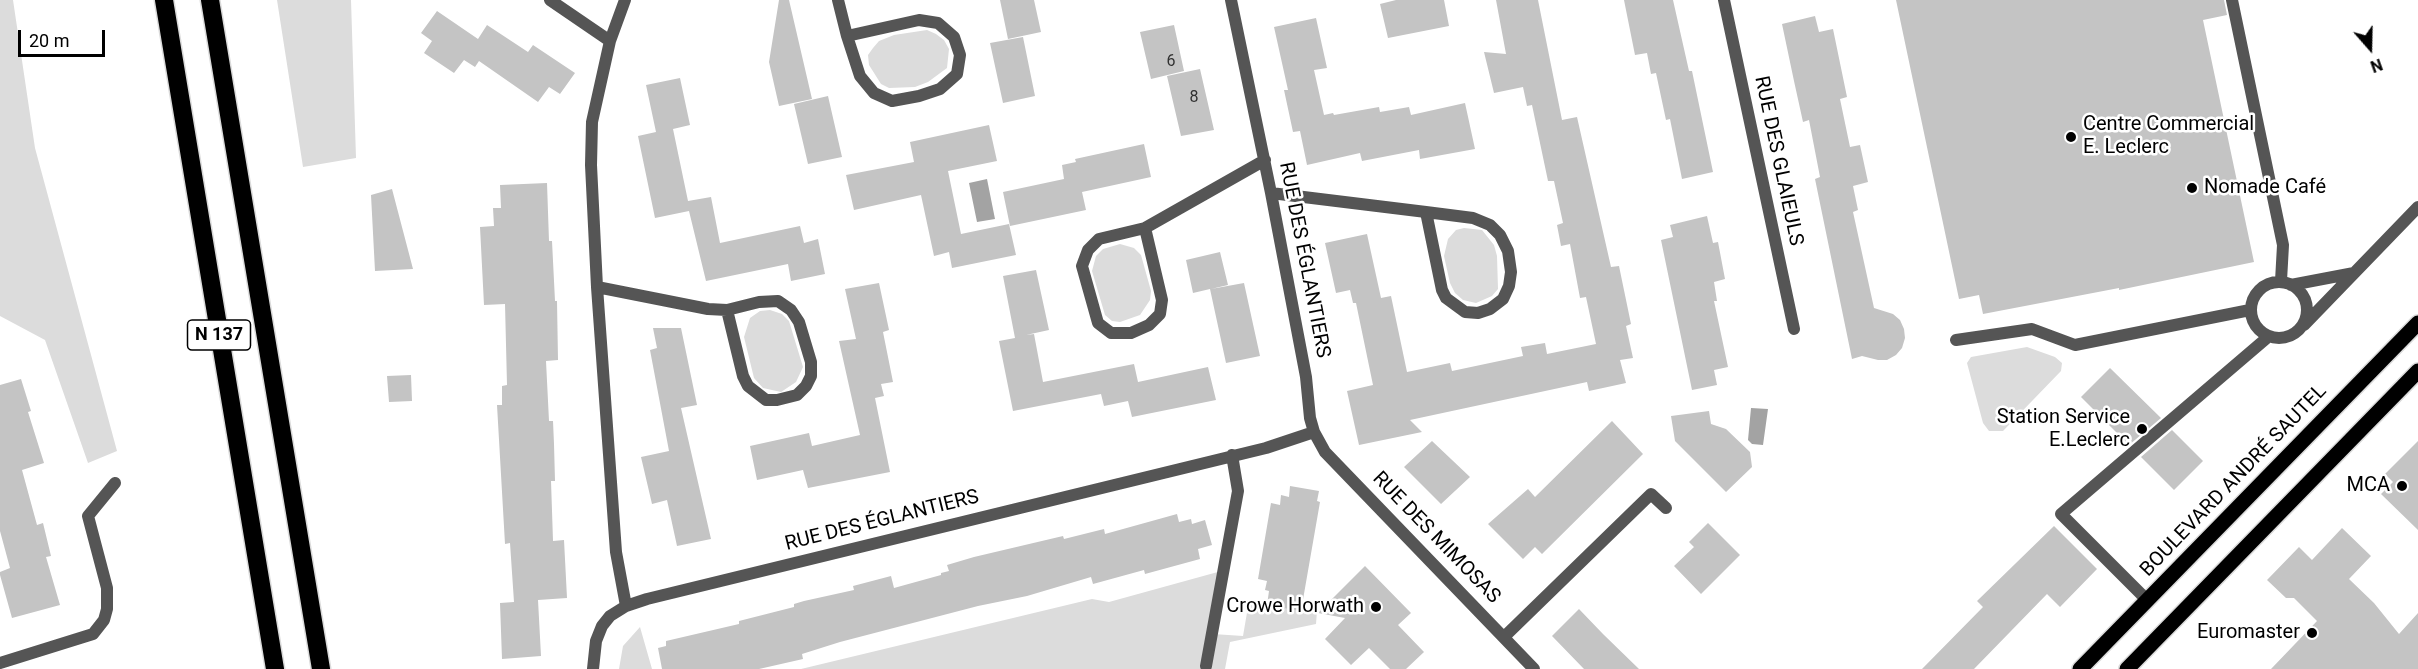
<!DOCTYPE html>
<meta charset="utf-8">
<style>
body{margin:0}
#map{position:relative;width:2418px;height:669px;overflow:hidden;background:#fff;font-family:Roboto,sans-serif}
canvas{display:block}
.north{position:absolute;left:2340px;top:18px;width:60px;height:60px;-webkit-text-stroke:4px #fff;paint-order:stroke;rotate:160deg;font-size:16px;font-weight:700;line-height:24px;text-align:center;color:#000}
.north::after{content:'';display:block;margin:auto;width:21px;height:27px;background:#000;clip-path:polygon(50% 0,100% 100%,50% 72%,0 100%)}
.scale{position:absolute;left:18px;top:30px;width:87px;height:27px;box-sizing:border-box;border:3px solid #000;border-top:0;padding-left:8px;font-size:18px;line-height:21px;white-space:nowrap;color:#000;-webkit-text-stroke:4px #fff;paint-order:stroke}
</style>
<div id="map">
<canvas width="2418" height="669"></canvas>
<div class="north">N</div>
<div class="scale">20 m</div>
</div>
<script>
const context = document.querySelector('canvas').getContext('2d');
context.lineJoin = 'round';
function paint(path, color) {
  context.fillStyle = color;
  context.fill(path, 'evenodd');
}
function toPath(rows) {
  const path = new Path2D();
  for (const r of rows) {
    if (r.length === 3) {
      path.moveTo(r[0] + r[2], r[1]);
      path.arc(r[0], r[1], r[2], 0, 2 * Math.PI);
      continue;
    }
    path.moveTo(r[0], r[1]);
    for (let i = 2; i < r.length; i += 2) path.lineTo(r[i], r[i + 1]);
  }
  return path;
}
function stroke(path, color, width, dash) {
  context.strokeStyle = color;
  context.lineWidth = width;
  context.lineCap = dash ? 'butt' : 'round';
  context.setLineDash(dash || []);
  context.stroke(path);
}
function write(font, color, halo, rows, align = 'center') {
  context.font = font + ' Roboto,sans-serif';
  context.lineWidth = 5;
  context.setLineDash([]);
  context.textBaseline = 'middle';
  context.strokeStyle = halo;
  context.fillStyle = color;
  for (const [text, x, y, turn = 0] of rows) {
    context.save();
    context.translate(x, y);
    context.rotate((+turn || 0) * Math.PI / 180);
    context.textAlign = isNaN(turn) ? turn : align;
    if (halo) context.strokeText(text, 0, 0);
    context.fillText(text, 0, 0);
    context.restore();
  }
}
paint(toPath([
 [0,0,13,0,35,148,117,451,88,463,45,340,0,316],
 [277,0,351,0,356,158,303,167],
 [927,30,936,34,944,40,949,49,947,68,928,82,915,87,889,88,881,84,869,65,868,55,873,48,879,41,894,35],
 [1464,228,1482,230,1494,245,1497,256,1498,289,1492,296,1476,303,1463,300,1455,293,1450,283,1444,256,1448,239,1456,230],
 [1120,244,1134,248,1141,255,1151,291,1150,300,1140,315,1120,322,1112,321,1105,315,1092,271,1096,256,1103,249],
 [770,310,782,314,789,321,803,367,796,382,781,392,763,388,754,378,744,337,750,318,760,311],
 [2027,347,2055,357,2062,363,2061,371,2003,431,1989,431,1983,423,1967,363,1971,357],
 [1225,570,1213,634,1243,636,1249,601,1317,611,1316,624,1230,642,1225,669,801,669,1092,599,1109,602],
 [640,627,652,669,619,669,623,646]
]), '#dcdcdc');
paint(toPath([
 [987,179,995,219,977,222,969,183],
 [1751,408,1768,409,1763,445,1752,444,1748,440]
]), '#a3a3a3');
paint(toPath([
 [779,0,789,0,812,99,779,106,769,62],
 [1000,0,1034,0,1041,32,1008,39],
 [1396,0,1444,0,1449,26,1388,38,1380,4],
 [1496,0,1538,0,1562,120,1577,117,1611,267,1619,266,1631,324,1626,326,1633,358,1620,360,1626,383,1589,391,1587,382,1410,420,1422,432,1359,445,1347,391,1373,385,1356,303,1353,303,1350,290,1336,293,1325,243,1367,234,1381,298,1391,296,1407,372,1450,363,1452,371,1523,356,1521,347,1545,343,1547,354,1596,344,1586,297,1580,298,1570,244,1561,246,1557,225,1563,223,1554,181,1548,181,1532,105,1527,106,1523,87,1494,93,1484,52,1506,54],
 [1624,0,1673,0,1689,71,1692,71,1713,172,1682,179,1670,119,1666,120,1656,73,1651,74,1647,53,1635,55],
 [1896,0,2224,0,2227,15,2203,20,2254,262,2119,290,2119,288,1983,314,1979,295,1959,299],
 [437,11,478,39,487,25,528,52,533,45,575,73,560,94,549,87,538,102,479,61,475,67,464,60,454,73,424,53,432,41,421,33],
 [1815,16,1819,32,1833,29,1847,97,1840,99,1850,147,1860,145,1868,182,1853,186,1858,210,1853,212,1874,308,1893,314,1900,320,1904,329,1905,338,1902,348,1896,355,1887,360,1878,360,1862,356,1852,359,1815,179,1820,177,1809,120,1803,122,1794,81,1782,24],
 [1316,18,1327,68,1314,70,1324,115,1333,113,1334,115,1379,107,1380,112,1409,107,1411,115,1465,103,1475,149,1420,159,1419,150,1362,161,1360,153,1307,165,1300,131,1293,132,1284,90,1288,90,1274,27],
 [1174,25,1184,71,1151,79,1140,32],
 [1023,37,1035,96,1003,103,990,43],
 [1200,69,1214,130,1181,136,1167,76],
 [680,78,690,125,673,129,688,201,711,197,720,243,800,226,804,243,818,239,825,274,791,281,788,264,706,281,689,211,655,218,638,136,656,132,646,85],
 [828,96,842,157,808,164,794,104],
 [989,125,997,161,948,171,961,234,1009,224,1016,255,952,268,949,252,934,256,921,195,854,210,846,175,914,162,910,142],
 [1144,144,1151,177,1082,192,1086,210,1010,226,1003,192,1064,179,1062,165,1076,162,1075,159],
 [547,183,549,241,552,241,555,301,557,301,558,360,546,361,549,421,553,421,554,444,555,481,551,481,553,541,564,540,567,598,538,600,541,656,502,659,500,603,514,602,510,543,505,544,497,405,502,405,502,386,507,385,505,304,484,305,480,227,494,226,493,208,501,208,500,185],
 [392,189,413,269,375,271,371,195],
 [1707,216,1713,243,1718,242,1725,279,1714,282,1717,301,1714,301,1728,367,1714,370,1717,385,1692,390,1661,240,1673,237,1670,225],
 [1220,252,1228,285,1211,289,1244,283,1260,356,1226,363,1210,289,1193,293,1186,260],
 [1036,270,1049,330,1026,335,1034,334,1043,382,1134,364,1138,382,1208,367,1216,400,1132,417,1128,401,1104,406,1101,394,1013,411,999,341,1015,338,1003,276],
 [879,283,889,330,883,332,893,382,881,384,884,396,875,398,890,472,808,488,803,470,757,480,750,446,809,433,812,446,860,435,839,341,856,339,845,289],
 [653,328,681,328,697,405,681,408,711,539,677,546,667,500,652,504,641,457,669,451,650,350,657,348],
 [2110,368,2161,418,2129,445,2081,397],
 [411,375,412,401,389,402,387,376],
 [21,379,31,411,28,412,44,463,22,470,37,525,43,523,51,556,46,557,60,605,12,618,0,575,0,572,10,568,0,531,0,385],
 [1709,411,1711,424,1726,429,1750,452,1752,467,1726,492,1675,441,1671,416],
 [1612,421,1643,454,1542,554,1535,547,1523,559,1488,524,1528,489,1535,497],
 [2172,430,2203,461,2174,490,2141,457],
 [1432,441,1470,477,1441,504,1404,467],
 [2418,441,2418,530,2381,494,2393,482,2385,474],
 [1290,486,1319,491,1317,501,1320,502,1301,611,1267,605,1269,591,1265,590,1267,581,1258,579,1271,503,1280,505,1281,495,1289,497],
 [1177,514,1179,522,1191,519,1192,524,1205,520,1212,545,1198,549,1200,559,1145,574,1144,570,1093,584,1091,577,1027,596,978,606,840,642,802,654,803,659,759,669,662,669,658,648,666,646,666,641,739,624,739,621,794,607,794,604,804,601,854,590,853,586,891,576,894,588,941,575,941,573,949,571,947,565,974,557,1063,536,1064,539,1104,529,1105,534],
 [1708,523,1740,555,1701,594,1674,566,1694,547,1689,542],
 [2054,526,2097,569,2060,607,2047,594,1974,669,1922,669,1983,607,1977,601],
 [2342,528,2371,556,2349,579,2374,603,2399,634,2418,613,2418,669,2271,669,2317,621,2294,598,2286,598,2267,580,2299,547,2312,560],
 [1365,566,1411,613,1398,625,1424,652,1406,669,1390,669,1369,648,1351,665,1325,639,1345,618,1318,613],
 [1579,609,1603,634,1639,669,1584,669,1552,636]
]), '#c4c4c4');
const primary = toPath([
 [2080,669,2418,323],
 [2127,669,2418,371]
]);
const highway = toPath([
 [164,0,275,669],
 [210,0,321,669]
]);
stroke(primary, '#dbdbdb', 18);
stroke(highway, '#dbdbdb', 21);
stroke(toPath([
 [2232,0,2283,245,2281,281],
 [2279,310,28],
 [2291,285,2354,273],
 [2304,325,2418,207],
 [1956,340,2032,329,2075,345,2250,310],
 [2147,600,2061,514,2268,337]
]), '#555', 12);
stroke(toPath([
 [550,0,610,41],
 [625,0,610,41,592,122,591,165,597,287,616,552,626,606],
 [838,0,847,36,860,76,874,93,892,101,919,96,940,89,957,74,960,55,954,37,938,23,919,20,847,36],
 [1724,0,1794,329],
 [1271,193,1426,212,1473,218,1490,225,1500,235,1508,251,1511,272,1509,286,1503,299,1490,309,1478,313,1465,312,1446,298,1442,290,1426,212],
 [1145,228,1162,300,1160,314,1149,325,1131,333,1111,333,1098,323,1082,266,1088,250,1099,239,1145,228,1265,160],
 [597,287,708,309,727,310,759,302,778,301,791,310,799,322,811,362,811,376,806,386,797,395,777,400,766,400,748,386,743,376,727,310],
 [1314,432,1325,452,1534,669],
 [1504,637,1651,494,1666,508],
 [0,663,93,634,104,620,107,609,107,588,88,516,115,483],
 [1206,666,1238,491,1232,455],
 [593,669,596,641,602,626,610,616,626,606,647,599,1266,448,1314,432,1310,418,1306,377,1271,193,1231,0]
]), '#555', 12);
stroke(primary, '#000', 15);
stroke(highway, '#000', 18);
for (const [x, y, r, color] of [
 [2071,137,6,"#000"],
 [2192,188,6,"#000"],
 [2142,429,6,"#000"],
 [2402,486,6,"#000"],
 [1376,607,6,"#000"],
 [2312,633,6,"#000"]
]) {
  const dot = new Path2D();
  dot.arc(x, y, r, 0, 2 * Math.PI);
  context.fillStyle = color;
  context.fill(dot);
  stroke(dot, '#fff', 2);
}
write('16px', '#313131', null, [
 ["6",1171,62],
 ["8",1194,98]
]);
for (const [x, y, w] of [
 [219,335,63]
]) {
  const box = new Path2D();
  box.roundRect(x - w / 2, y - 15, w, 30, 4.5);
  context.fillStyle = '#fff';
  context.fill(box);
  stroke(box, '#000', 1.5);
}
write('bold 18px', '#000', null, [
 ["N 137",219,335]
]);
write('20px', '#000', '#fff', [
 ["Centre Commercial",2083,125,"left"],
 ["E. Leclerc",2083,148,"left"],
 ["Nomade Café",2204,188,"left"],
 ["Station Service",2130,418],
 ["E.Leclerc",2130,441],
 ["MCA",2390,486],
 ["Crowe Horwath",1364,607],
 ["Euromaster",2300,633]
], 'right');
write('20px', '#000', '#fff', [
 ["RUE DES GLAIEULS",1778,161,78],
 ["RUE DES ÉGLANTIERS",1304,260,79],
 ["BOULEVARD ANDRÉ SAUTEL",2234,481,-46],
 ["RUE DES ÉGLANTIERS",882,521,-14],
 ["RUE DES MIMOSAS",1436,538,46]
]);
</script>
